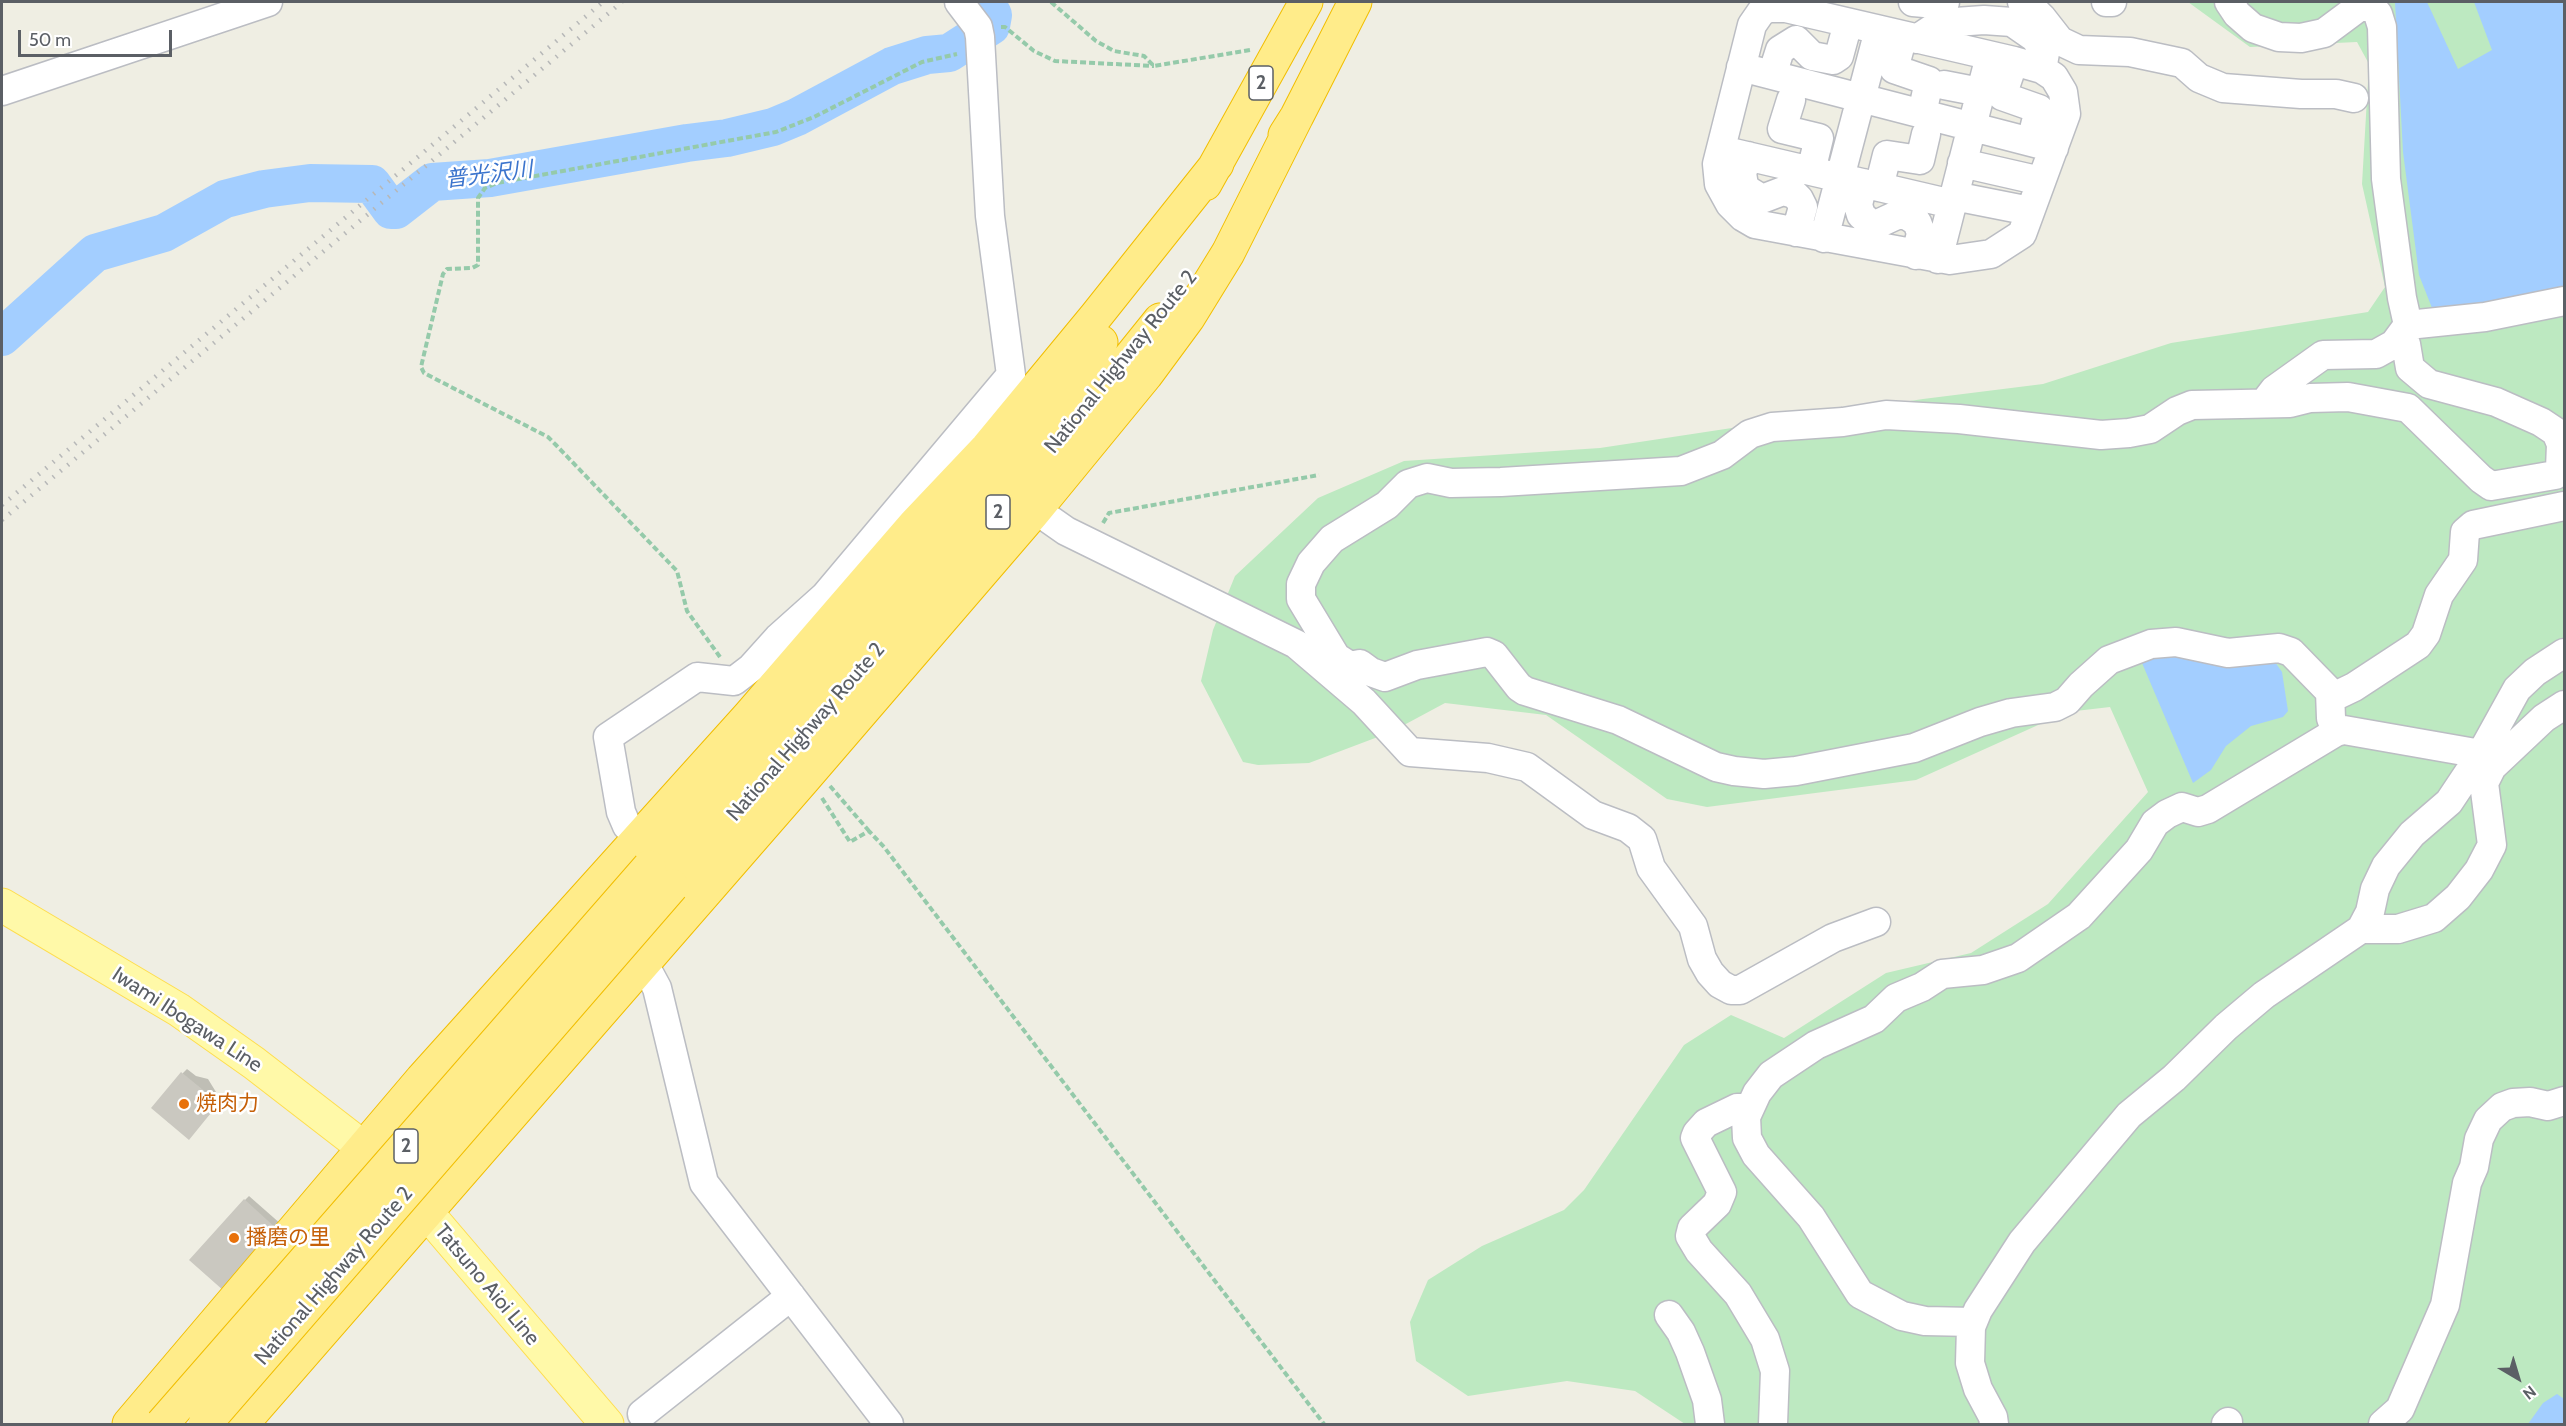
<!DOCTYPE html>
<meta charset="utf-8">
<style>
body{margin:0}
#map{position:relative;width:2566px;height:1426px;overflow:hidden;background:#efeee3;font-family:Cabin,sans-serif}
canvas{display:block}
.frame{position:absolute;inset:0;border:3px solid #5b5f65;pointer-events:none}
.north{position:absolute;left:2488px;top:1348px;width:60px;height:60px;-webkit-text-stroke:4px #fff;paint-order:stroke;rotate:142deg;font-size:16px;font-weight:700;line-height:24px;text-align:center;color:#5b5f65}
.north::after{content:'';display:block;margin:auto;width:21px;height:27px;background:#5b5f65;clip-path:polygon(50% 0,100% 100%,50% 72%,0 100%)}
.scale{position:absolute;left:18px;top:30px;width:154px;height:27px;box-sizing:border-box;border:3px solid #5b5f65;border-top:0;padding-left:8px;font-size:18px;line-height:21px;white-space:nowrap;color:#5b5f65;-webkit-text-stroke:4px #fff;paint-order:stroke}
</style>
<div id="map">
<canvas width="2566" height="1426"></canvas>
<div class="frame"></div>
<div class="north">N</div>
<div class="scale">50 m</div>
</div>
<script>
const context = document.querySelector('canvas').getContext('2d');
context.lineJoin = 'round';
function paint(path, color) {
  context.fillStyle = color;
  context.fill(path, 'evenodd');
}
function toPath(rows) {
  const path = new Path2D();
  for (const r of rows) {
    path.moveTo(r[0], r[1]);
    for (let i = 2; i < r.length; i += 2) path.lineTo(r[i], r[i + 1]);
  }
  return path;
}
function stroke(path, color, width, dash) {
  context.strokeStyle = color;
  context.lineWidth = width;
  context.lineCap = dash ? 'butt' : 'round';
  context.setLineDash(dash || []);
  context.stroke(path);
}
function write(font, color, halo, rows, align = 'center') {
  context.font = font + ' Cabin,"Noto Sans JP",sans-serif';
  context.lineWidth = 5;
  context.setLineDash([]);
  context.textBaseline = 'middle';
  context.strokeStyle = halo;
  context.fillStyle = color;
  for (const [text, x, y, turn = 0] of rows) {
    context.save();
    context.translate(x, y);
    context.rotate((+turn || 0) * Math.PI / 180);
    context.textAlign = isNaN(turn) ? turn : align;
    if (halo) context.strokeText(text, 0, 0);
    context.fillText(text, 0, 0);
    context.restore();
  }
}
paint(toPath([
 [2188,2,2564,2,2564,1424,1685,1424,1635,1391,1567,1381,1468,1396,1416,1361,1410,1322,1428,1280,1482,1246,1564,1210,1584,1190,1684,1045,1731,1015,1784,1038,1886,973,1971,953,2048,904,2148,792,2110,707,2067,712,1916,780,1707,807,1667,799,1546,715,1445,703,1391,732,1309,763,1258,765,1243,762,1201,681,1213,630,1235,576,1318,498,1404,461,1600,448,1923,399,2043,384,2171,343,2368,312,2385,287,2362,184,2369,64,2357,42,2250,47]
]), '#bde9c1');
paint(toPath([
 [2395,2,2427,2,2458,69,2492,50,2474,2,2564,2,2564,292,2434,313,2419,275,2403,152],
 [2170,653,2205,663,2236,665,2275,662,2282,672,2288,711,2283,717,2251,726,2226,746,2211,770,2193,783,2142,663],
 [2557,1394,2564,1399,2564,1424,2528,1424,2543,1403]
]), '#a3ceff');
paint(toPath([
 [187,1069,196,1076,208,1079,216,1092,223,1098,208,1116,181,1129,168,1122,164,1114,183,1073],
 [249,1196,282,1225,228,1284,245,1200]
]), '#0003');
stroke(toPath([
 [2,337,95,253,164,233,225,199,264,189,310,183,372,184,391,210,396,210,432,182,490,178,687,143,727,138,773,127,797,117,892,66,927,55,949,53,991,26,993,15,986,2]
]), '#a3ceff', 38);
paint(toPath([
 [181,1072,219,1103,189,1140,151,1108],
 [244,1199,278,1230,224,1291,189,1260]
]), '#cac8c0');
const minor = toPath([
 [1913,2,1936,4,1945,2],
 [2022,2,2028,4,2042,18,2060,41,2079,50,2130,52,2182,63,2199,78,2223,88,2301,94,2336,94,2354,98],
 [2106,2,2112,2],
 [2229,2,2237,14,2253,28,2279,37,2301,38,2324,33,2359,7,2372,7,2378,14,2382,27,2386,179,2402,298,2408,325,2485,317,2564,301],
 [1768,8,1786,8,2014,61,2042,69,2054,77,2063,92,2066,114,2022,234,1991,254,1950,260,1755,224,1743,217,1730,204,1719,184,1717,164,1752,25,1761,12,1768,8],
 [1903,36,1894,69,1929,81,1922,114],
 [1917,39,1941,23,1984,20,2012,22,2035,38,2045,53,2043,64],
 [2014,61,2002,96,2039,109,2031,142],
 [1741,67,2054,148],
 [1772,75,1780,50,1796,40,1812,56,1833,60,1839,56,1848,23],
 [1944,85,1980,92],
 [2,91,268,2],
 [1791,100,1782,129,1819,138,1811,171],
 [1721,150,1952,204],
 [1748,156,1742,173,1744,186,1749,191,1762,199,1783,191,1794,194,1799,199,1803,207,1796,232],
 [1962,163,2041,181],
 [1863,183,1858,205,1861,215,1873,226,1897,215,1906,215,1917,222,1921,233,1916,255],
 [1879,187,1887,155,1920,160,1926,134],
 [1954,196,2030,211],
 [1824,238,1879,30],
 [1938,259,1990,56],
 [2264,403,2274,390,2323,355,2376,354,2394,344,2408,325],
 [1036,510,1066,531,1296,644,1364,702,1410,752,1488,758,1527,767,1593,815,1628,828,1642,839,1651,868,1693,926,1702,959,1710,973,1720,984,1731,990,1740,990,1833,938,1876,922],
 [2331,698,2354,687,2418,645,2426,634,2439,595,2463,560,2465,532,2473,525,2564,506],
 [2336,732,2331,718,2330,692,2291,652,2279,648,2228,653,2176,642,2151,644,2109,660,2081,685,2067,701,2055,707,2011,713,1980,722,1914,748,1796,771,1764,774,1734,771,1716,767,1618,720,1525,691,1519,687,1494,655,1487,652,1417,665,1385,677,1371,672,1360,664,1350,666,1336,657,1301,599,1301,584,1311,563,1332,539,1387,505,1408,484,1427,478,1451,483,1501,482,1681,471,1722,455,1750,434,1772,427,1843,422,1886,415,1959,419,2101,435,2129,433,2150,429,2177,411,2192,405,2290,403,2310,398,2348,397,2408,408,2481,479,2491,486,2555,475,2560,469,2561,444,2556,432,2541,422,2496,402,2429,384,2410,368,2406,344,2401,335],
 [641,838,627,826,621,812,608,737,697,677,734,681,751,668,778,638,825,596,1011,375,990,216,980,37,978,27,959,2],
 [2361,929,2398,929,2434,918,2458,897,2479,870,2492,845,2484,783,2492,767,2544,718,2564,705],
 [641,967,650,975,657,988,704,1183,889,1424],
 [1750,1108,1737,1108,1706,1123,1697,1133,1695,1138,1722,1192,1717,1204,1692,1228,1690,1236,1699,1251,1738,1294,1765,1339,1775,1371,1773,1424],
 [1669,1315,1681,1332,1690,1352,1707,1400,1710,1424],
 [1973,1322,1925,1321,1902,1316,1860,1294,1811,1217,1756,1155,1747,1138,1746,1117,1757,1093,1771,1075,1816,1045,1874,1019,1896,998,1922,987,1942,974,1983,970,2018,958,2079,916,2139,850,2155,823,2167,814,2182,807,2198,812,2208,809,2336,732,2344,730,2481,754],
 [642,1414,791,1296],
 [1994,1424,1993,1417,1978,1389,1970,1363,1971,1327,1978,1310,2022,1242,2129,1115,2174,1078,2226,1027,2264,995,2361,929,2370,912,2375,889,2386,866,2412,834,2449,802,2481,754,2517,689,2535,672,2564,653],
 [2226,1424,2228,1422],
 [2383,1424,2400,1409,2445,1305,2467,1183,2474,1167,2479,1139,2488,1120,2502,1107,2513,1103,2530,1102,2548,1106,2564,1101]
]);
const major = toPath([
 [2,905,179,1010,254,1063,364,1148,427,1213,607,1424]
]);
const highway = toPath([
 [1285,135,1297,116,1355,2],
 [1205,184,1306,2],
 [649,867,1062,395,1101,342],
 [672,886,1098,397,1160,320],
 [129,1424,422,1079,749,716,915,524,987,448,1096,316,1217,164],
 [242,1424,804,779,1032,514,1146,375,1188,318,1228,253,1297,116]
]);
stroke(minor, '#bbbdc3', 31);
stroke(major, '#fedd4e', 35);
stroke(highway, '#f2be00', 35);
stroke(toPath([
 [1051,2,1096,41,1114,51,1144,56,1154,66,1250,50],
 [1001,27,1005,27,1034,51,1055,61,1154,66],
 [1103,523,1109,513,1319,475],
 [720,657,687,611,677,571,556,445,548,437,424,373,421,367,443,274,447,269,472,268,478,265,478,198,485,188,497,183,776,132,814,117,922,62,957,54],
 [830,786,869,831],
 [822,798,850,842,869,831,884,847,1324,1424]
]), '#95caaa', 4, [6, 3]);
stroke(minor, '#fff', 28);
stroke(major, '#fff9a8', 33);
stroke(highway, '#ffec8a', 33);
stroke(toPath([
 [2,505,603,2],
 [2,520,622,2]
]), '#b7b8b8', 4.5, [1.5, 8]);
const highwayBridge = toPath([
 [162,1424,649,867],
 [205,1424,672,886]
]);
stroke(highwayBridge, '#f2be00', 35, []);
stroke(highwayBridge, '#ffec8a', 33);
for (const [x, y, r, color] of [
 [184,1104,6,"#e8710a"],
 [234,1238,6,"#e8710a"]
]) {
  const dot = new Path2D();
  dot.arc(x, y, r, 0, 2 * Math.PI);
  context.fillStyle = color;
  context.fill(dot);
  stroke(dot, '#fff', 2);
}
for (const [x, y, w] of [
 [1261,83,24],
 [998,512,24],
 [406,1146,24]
]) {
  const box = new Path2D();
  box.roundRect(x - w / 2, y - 17, w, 34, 4.5);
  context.fillStyle = '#fff';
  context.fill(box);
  stroke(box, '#5b5f65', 1.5);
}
write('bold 20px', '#5b5f65', null, [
 ["2",1261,83],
 ["2",998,512],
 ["2",406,1146]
]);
write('21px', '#5b5f65', '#fff', [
 ["National Highway Route 2",1121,362,-51],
 ["National Highway Route 2",806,732,-49],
 ["Iwami Ibogawa Line",187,1020,33],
 ["National Highway Route 2",334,1276,-49],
 ["Tatsuno Aioi Line",487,1285,50]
]);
write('21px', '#c56008', '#fff', [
 ["焼肉力",196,1104],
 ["播磨の里",246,1238]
], 'left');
write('italic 22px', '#3b74cd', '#fff', [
 ["普光沢川",489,175,-7]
]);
</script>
